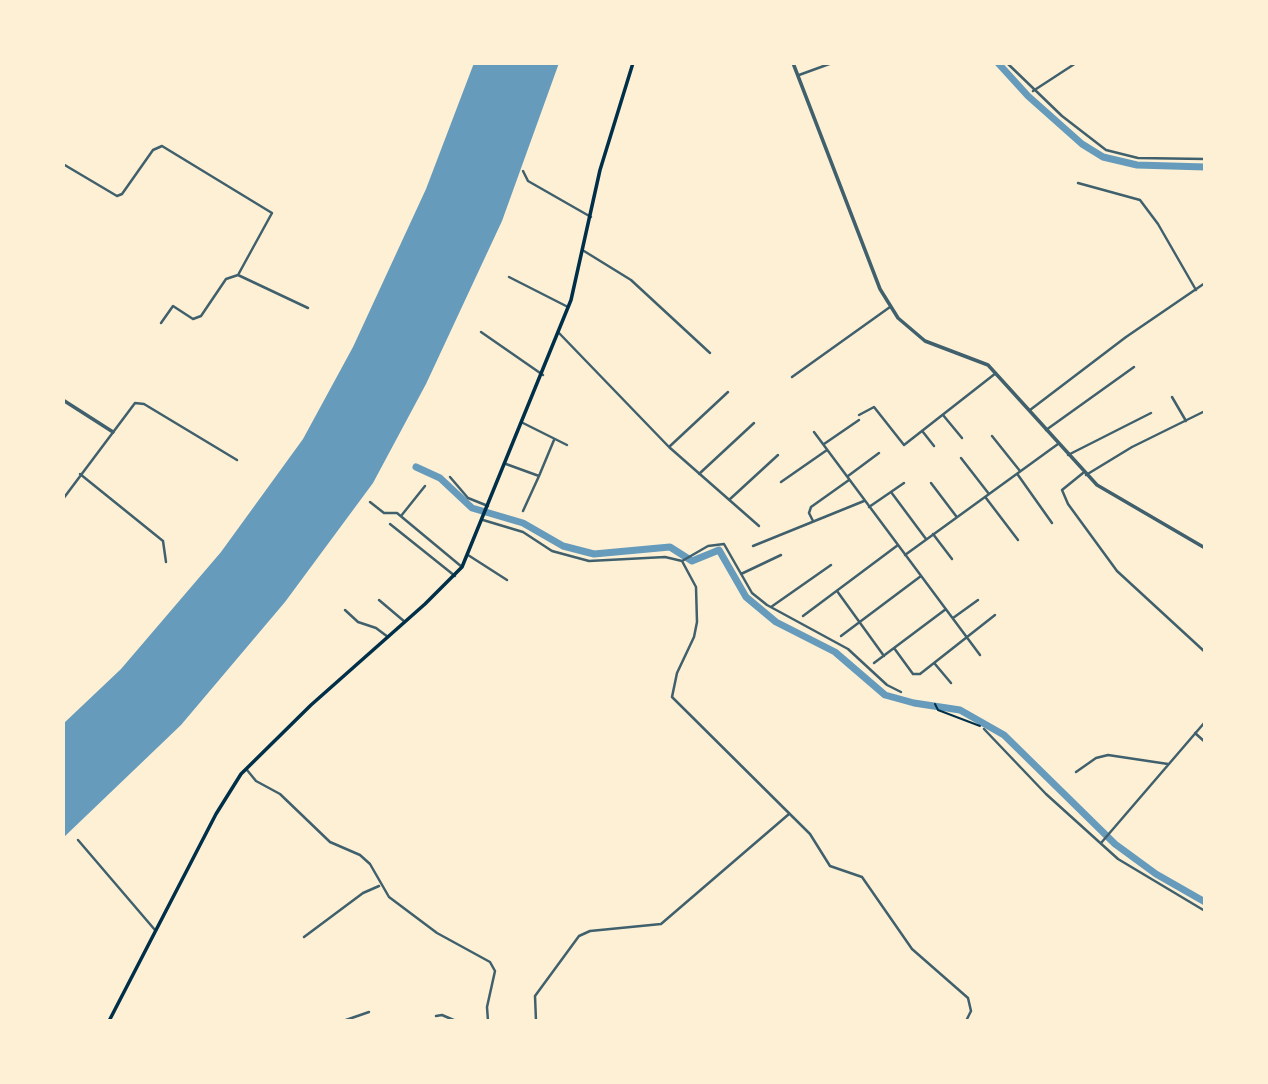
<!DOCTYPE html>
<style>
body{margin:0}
#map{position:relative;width:1268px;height:1084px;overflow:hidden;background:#fdf0d5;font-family:Commissioner,sans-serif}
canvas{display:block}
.frame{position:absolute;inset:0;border:65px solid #fdf0d5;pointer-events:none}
</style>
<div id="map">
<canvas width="1268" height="1084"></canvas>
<div class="frame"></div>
</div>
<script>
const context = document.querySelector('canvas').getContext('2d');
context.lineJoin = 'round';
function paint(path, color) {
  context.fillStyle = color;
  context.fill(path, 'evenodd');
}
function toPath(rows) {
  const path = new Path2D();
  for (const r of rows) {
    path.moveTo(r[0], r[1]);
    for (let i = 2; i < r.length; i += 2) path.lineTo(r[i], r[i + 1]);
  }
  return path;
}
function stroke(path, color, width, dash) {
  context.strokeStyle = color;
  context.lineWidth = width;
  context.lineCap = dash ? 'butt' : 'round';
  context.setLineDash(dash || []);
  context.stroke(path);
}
paint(toPath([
 [474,63,559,63,502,221,426,384,373,483,285,602,181,725,63,838,63,724,121,669,221,552,303,439,353,347,426,189]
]), '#669bbc');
stroke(toPath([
 [998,63,1028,96,1082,144,1103,157,1137,165,1205,167],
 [416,467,440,478,472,508,523,523,563,546,594,554,670,547,692,561,719,550,746,597,776,622,835,652,885,695,914,703,960,710,1004,735,1115,844,1156,874,1205,902]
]), '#669bbc', 7);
stroke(toPath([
 [935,704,938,710,980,726]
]), '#003049', 2);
stroke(toPath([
 [1007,63,1062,116,1106,150,1138,158,1205,159],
 [799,75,832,63],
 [1033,91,1076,63],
 [63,164,117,196,122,194,153,150,162,146,272,213,238,275,226,279,201,316,193,319,173,306,161,323],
 [523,171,528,181,591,217],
 [1078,183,1140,200,1158,224,1196,290],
 [584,251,631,280,710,353],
 [238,275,308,308],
 [509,277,568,307],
 [481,332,543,375],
 [559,333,669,447,759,526],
 [792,377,890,307],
 [1172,397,1186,421],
 [1030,410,1126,337,1205,283],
 [859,415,874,407,904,445,996,373],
 [943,415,962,438],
 [523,423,567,445],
 [1046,430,1134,367],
 [814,432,980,655],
 [923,432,934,446],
 [992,436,1020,471],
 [824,444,859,420],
 [669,447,728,392],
 [1068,455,1151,413],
 [961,458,989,494],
 [506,464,539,476,523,511],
 [1083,473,1062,490,1068,504,1117,571,1205,652],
 [80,474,163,541,166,562],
 [699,474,754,423],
 [1018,475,1052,523],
 [1086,475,1132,447,1205,411],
 [539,476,554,440],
 [848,476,879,453],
 [450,477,468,498,488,506],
 [781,482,827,450],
 [931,483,956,516],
 [891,492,926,539],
 [986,498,1018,540],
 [63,499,135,403,144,404,237,460],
 [729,500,778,455],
 [370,502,384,513,397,513,462,567],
 [869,507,904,483],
 [401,516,425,486],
 [483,520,523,532,552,551,589,561,665,557,682,561,696,587,697,622,694,637,677,673,672,697,810,834,830,866,862,877,912,949,968,998,971,1011,966,1021],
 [813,521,809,513,811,507,849,480],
 [390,524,455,576],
 [933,534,952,559],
 [753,546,864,501],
 [468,555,507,580],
 [905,555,1058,444],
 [682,561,708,546,724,544,752,593,767,605,848,649,887,685,901,692],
 [741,574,781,555],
 [837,591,884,656],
 [379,600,405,622],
 [771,607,831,565],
 [345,610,358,622,376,628,388,637],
 [803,616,898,545],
 [953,618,978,600],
 [841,636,921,576],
 [894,648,913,674,920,674,995,615],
 [874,663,946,609],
 [935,664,951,683],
 [984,729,1046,794,1118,859,1205,911],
 [1195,733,1205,742],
 [247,770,256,781,280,794,330,842,360,855,370,864,389,897,437,933,490,962,495,971,487,1007,488,1021],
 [1076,772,1096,758,1108,755,1168,764],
 [78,840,155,930],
 [1101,843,1205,722],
 [304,937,363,893,379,886],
 [436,1016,442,1015,456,1021],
 [343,1021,369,1012],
 [536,1021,535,996,579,936,590,931,661,924,789,814]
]), '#3f606c', 2.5);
stroke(toPath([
 [793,63,880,289,898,318,925,341,988,365,1097,485,1205,548],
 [63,400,113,432]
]), '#3f606c', 3.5);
stroke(toPath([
 [109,1021,216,814,241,774,311,705,425,604,462,567,571,300,600,170,633,63]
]), '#003049', 3.5);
</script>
